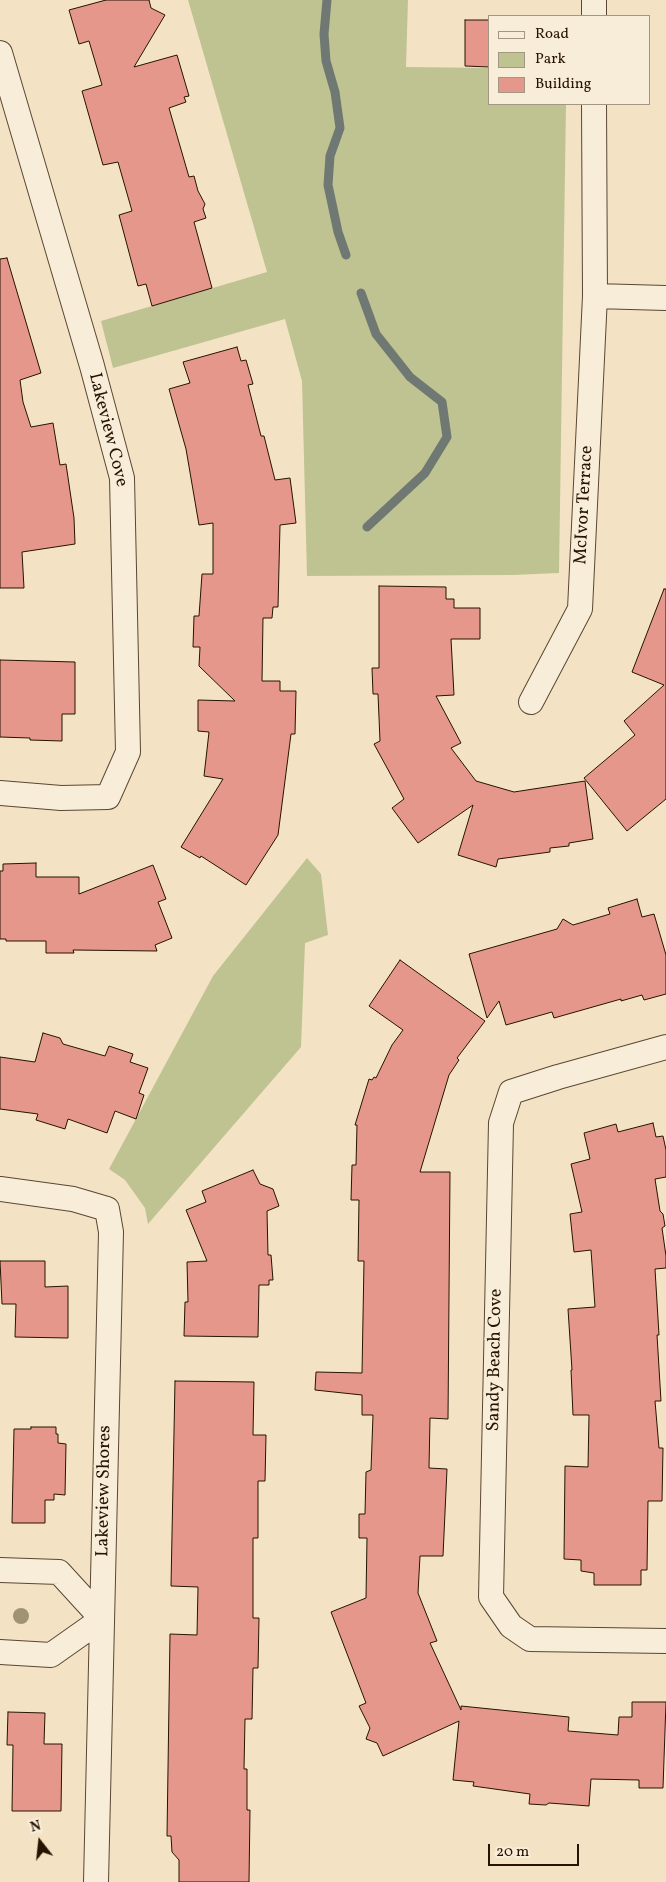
<!DOCTYPE html>
<style>
body{margin:0}
#map{position:relative;width:666px;height:1882px;overflow:hidden;background:#f3e3c4;font-family:Vollkorn,serif}
canvas{display:block}
.legend{position:absolute;left:488px;top:15px;width:162px;height:90px;box-sizing:border-box;background:#f7edd9;border:1px solid #a39683;margin:0;padding:6px 9px;list-style:none;font-size:15px;color:#261301}
.legend li{display:flex;align-items:center;gap:10px;height:25px}
.legend b{width:25px;border:1px solid #a39683}
.north{position:absolute;left:15px;top:1817px;width:50px;height:50px;-webkit-text-stroke:4px #f7edd9;paint-order:stroke;rotate:344deg;font-size:14px;font-weight:700;line-height:20px;text-align:center;color:#261301}
.north::after{content:'';display:block;margin:auto;width:18px;height:22px;background:#261301;clip-path:polygon(50% 0,100% 100%,50% 72%,0 100%)}
.scale{position:absolute;left:488px;top:1844px;width:91px;height:22px;box-sizing:border-box;border:2px solid #261301;border-top:0;padding-left:6px;font-size:15px;line-height:18px;white-space:nowrap;color:#261301;-webkit-text-stroke:4px #f7edd9;paint-order:stroke}
</style>
<div id="map">
<canvas width="666" height="1882"></canvas>
<ul class="legend">
<li><b style="height:6px;background:#f7edd9"></b>Road</li>
<li><b style="height:14px;background:#bfc391"></b>Park</li>
<li><b style="height:14px;background:#e5978c"></b>Building</li>
</ul>
<div class="north">N</div>
<div class="scale">20 m</div>
</div>
<script>
const context = document.querySelector('canvas').getContext('2d');
context.lineJoin = 'round';
function paint(path, color) {
  context.fillStyle = color;
  context.fill(path, 'evenodd');
}
function toPath(rows) {
  const path = new Path2D();
  for (const r of rows) {
    path.moveTo(r[0], r[1]);
    for (let i = 2; i < r.length; i += 2) path.lineTo(r[i], r[i + 1]);
  }
  return path;
}
function stroke(path, color, width, dash) {
  context.strokeStyle = color;
  context.lineWidth = width;
  context.lineCap = dash ? 'butt' : 'round';
  context.setLineDash(dash || []);
  context.stroke(path);
}
function write(font, color, halo, rows, align = 'center') {
  context.font = font + ' Vollkorn,serif';
  context.lineWidth = 4.5;
  context.setLineDash([]);
  context.textBaseline = 'middle';
  context.strokeStyle = halo;
  context.fillStyle = color;
  for (const [text, x, y, turn = 0] of rows) {
    context.save();
    context.translate(x, y);
    context.rotate((+turn || 0) * Math.PI / 180);
    context.textAlign = isNaN(turn) ? turn : align;
    if (halo) context.strokeText(text, 0, 0);
    context.fillText(text, 0, 0);
    context.restore();
  }
}
paint(toPath([
 [188,0,408,0,406,67,490,68,490,104,566,104,559,573,513,575,307,576,302,381,285,319,113,368,101,321,267,272],
 [307,858,321,874,328,935,305,943,301,1047,148,1224,145,1208,125,1180,109,1169,213,976]
]), '#bfc391');
stroke(toPath([
 [327,0,324,34,326,61,335,92,340,128,330,156,328,185,338,232,346,255],
 [361,293,376,334,410,377,442,402,447,437,425,473,367,527]
]), '#6f7872', 9);
const building = toPath([
 [106,0,149,0,151,8,165,15,134,67,177,55,189,96,184,97,186,102,169,108,189,177,194,176,198,191,205,204,203,209,206,218,194,222,212,288,152,306,146,284,138,286,119,215,132,211,118,162,103,165,82,91,102,85,89,41,79,44,69,10,106,0],
 [465,20,490,20,490,67,465,66,465,20],
 [7,258,41,373,20,380,23,402,31,427,53,423,60,465,66,464,74,518,75,544,22,552,24,588,0,588,0,259,7,258],
 [237,347,241,361,246,360,253,384,248,385,261,436,264,436,275,480,290,478,296,523,280,525,278,607,273,607,272,618,263,618,262,681,280,681,280,691,296,691,295,734,291,734,278,835,246,885,201,856,200,858,181,847,223,779,204,776,209,732,198,731,198,700,235,701,199,666,200,647,193,647,194,616,199,616,202,574,213,574,213,523,199,525,186,449,169,389,190,383,183,362,237,347],
 [379,586,446,587,446,599,454,599,454,608,480,608,480,639,451,639,454,695,436,696,461,743,451,748,476,781,514,792,585,781,593,839,569,843,569,846,550,848,550,852,498,859,496,867,458,855,473,805,418,843,392,808,404,799,374,744,380,741,378,694,373,694,372,668,379,668,379,586],
 [664,589,666,589,666,799,627,831,584,778,635,735,624,721,664,685,632,672,664,589],
 [0,660,75,662,75,714,62,714,62,741,30,740,30,738,0,737,0,660],
 [36,863,36,877,79,877,79,894,153,865,166,899,158,902,172,938,155,945,157,951,73,950,74,953,46,953,46,941,6,941,6,939,0,939,0,871,3,871,3,864,36,863],
 [637,899,642,917,654,914,666,955,666,994,644,1000,642,995,621,1001,621,999,554,1018,552,1012,506,1025,499,1001,487,1018,469,954,557,929,563,919,573,925,610,914,608,908,637,899],
 [400,960,485,1021,457,1058,459,1060,449,1075,420,1172,450,1172,448,1419,430,1418,429,1468,447,1469,443,1556,420,1556,418,1593,437,1641,430,1643,461,1710,461,1706,569,1717,568,1731,618,1735,619,1717,632,1717,632,1702,666,1702,663,1788,639,1788,639,1780,591,1779,589,1806,549,1803,546,1805,529,1804,530,1794,473,1786,474,1782,453,1780,459,1721,383,1756,377,1743,366,1739,370,1728,359,1706,366,1703,331,1612,366,1598,367,1538,359,1538,359,1514,365,1514,366,1472,371,1470,373,1415,362,1415,362,1395,315,1390,316,1372,362,1373,364,1261,358,1261,359,1200,351,1200,352,1165,356,1165,357,1125,355,1125,369,1079,372,1080,374,1077,376,1078,392,1045,403,1030,369,1006,400,960],
 [43,1033,60,1038,63,1044,105,1056,109,1046,133,1054,130,1062,148,1068,139,1093,144,1095,136,1119,115,1111,107,1133,68,1119,65,1129,36,1120,38,1114,0,1109,0,1057,35,1062,43,1033],
 [653,1123,656,1137,663,1136,666,1150,666,1177,655,1179,660,1211,663,1214,665,1226,662,1228,666,1256,666,1268,655,1269,659,1335,657,1335,661,1401,655,1401,659,1448,663,1448,662,1501,648,1501,647,1570,641,1570,641,1585,594,1585,594,1573,581,1571,581,1560,564,1559,565,1466,588,1467,589,1415,573,1415,571,1370,572,1370,568,1309,595,1307,591,1250,574,1252,570,1214,582,1212,571,1164,590,1159,584,1133,616,1124,618,1132,653,1123],
 [253,1170,260,1184,273,1189,279,1206,267,1211,268,1255,271,1255,273,1280,269,1280,269,1285,259,1285,258,1337,184,1336,185,1302,188,1302,187,1262,207,1261,186,1210,206,1202,202,1191,253,1170],
 [0,1261,45,1261,45,1287,68,1286,68,1338,15,1337,16,1304,2,1304,0,1261],
 [175,1381,254,1382,253,1435,266,1435,265,1481,258,1481,258,1538,253,1538,253,1618,259,1618,258,1668,253,1668,252,1719,245,1719,244,1769,247,1769,247,1810,250,1810,249,1882,179,1882,179,1860,172,1852,171,1836,167,1836,170,1634,197,1635,198,1587,171,1586,175,1381],
 [31,1427,56,1427,56,1434,58,1434,58,1443,66,1444,65,1495,54,1494,54,1500,45,1500,45,1523,12,1523,14,1429,31,1429,31,1427],
 [8,1712,45,1713,44,1744,62,1744,61,1811,12,1811,13,1745,7,1745,8,1712]
]);
paint(building, '#e5978c');
stroke(building, '#261301', 1);
const street = toPath([
 [594,16,594,0],
 [0,53,92,366,122,478,128,752,108,797,61,798,0,793],
 [595,296,666,298],
 [531,702,580,609,595,296,594,104],
 [666,1047,558,1077,511,1092,501,1123,491,1597,511,1626,530,1639,666,1641],
 [0,1189,73,1199,107,1209,111,1232,96,1882],
 [0,1570,59,1572,102,1619,51,1655,0,1652]
]);
stroke(street, '#594732', 26);
stroke(street, '#f7edd9', 24);
context.fillStyle = '#a09374';
for (const [x, y] of [
 [21,1616]
]) {
  context.beginPath();
  context.arc(x, y, 8, 0, 2 * Math.PI);
  context.fill();
}
write('18px', '#261301', '#f7edd9', [
 ["Lakeview Cove",107,430,76],
 ["McIvor Terrace",585,505,-87],
 ["Sandy Beach Cove",496,1360,-89],
 ["Lakeview Shores",105,1491,-89]
]);
</script>
